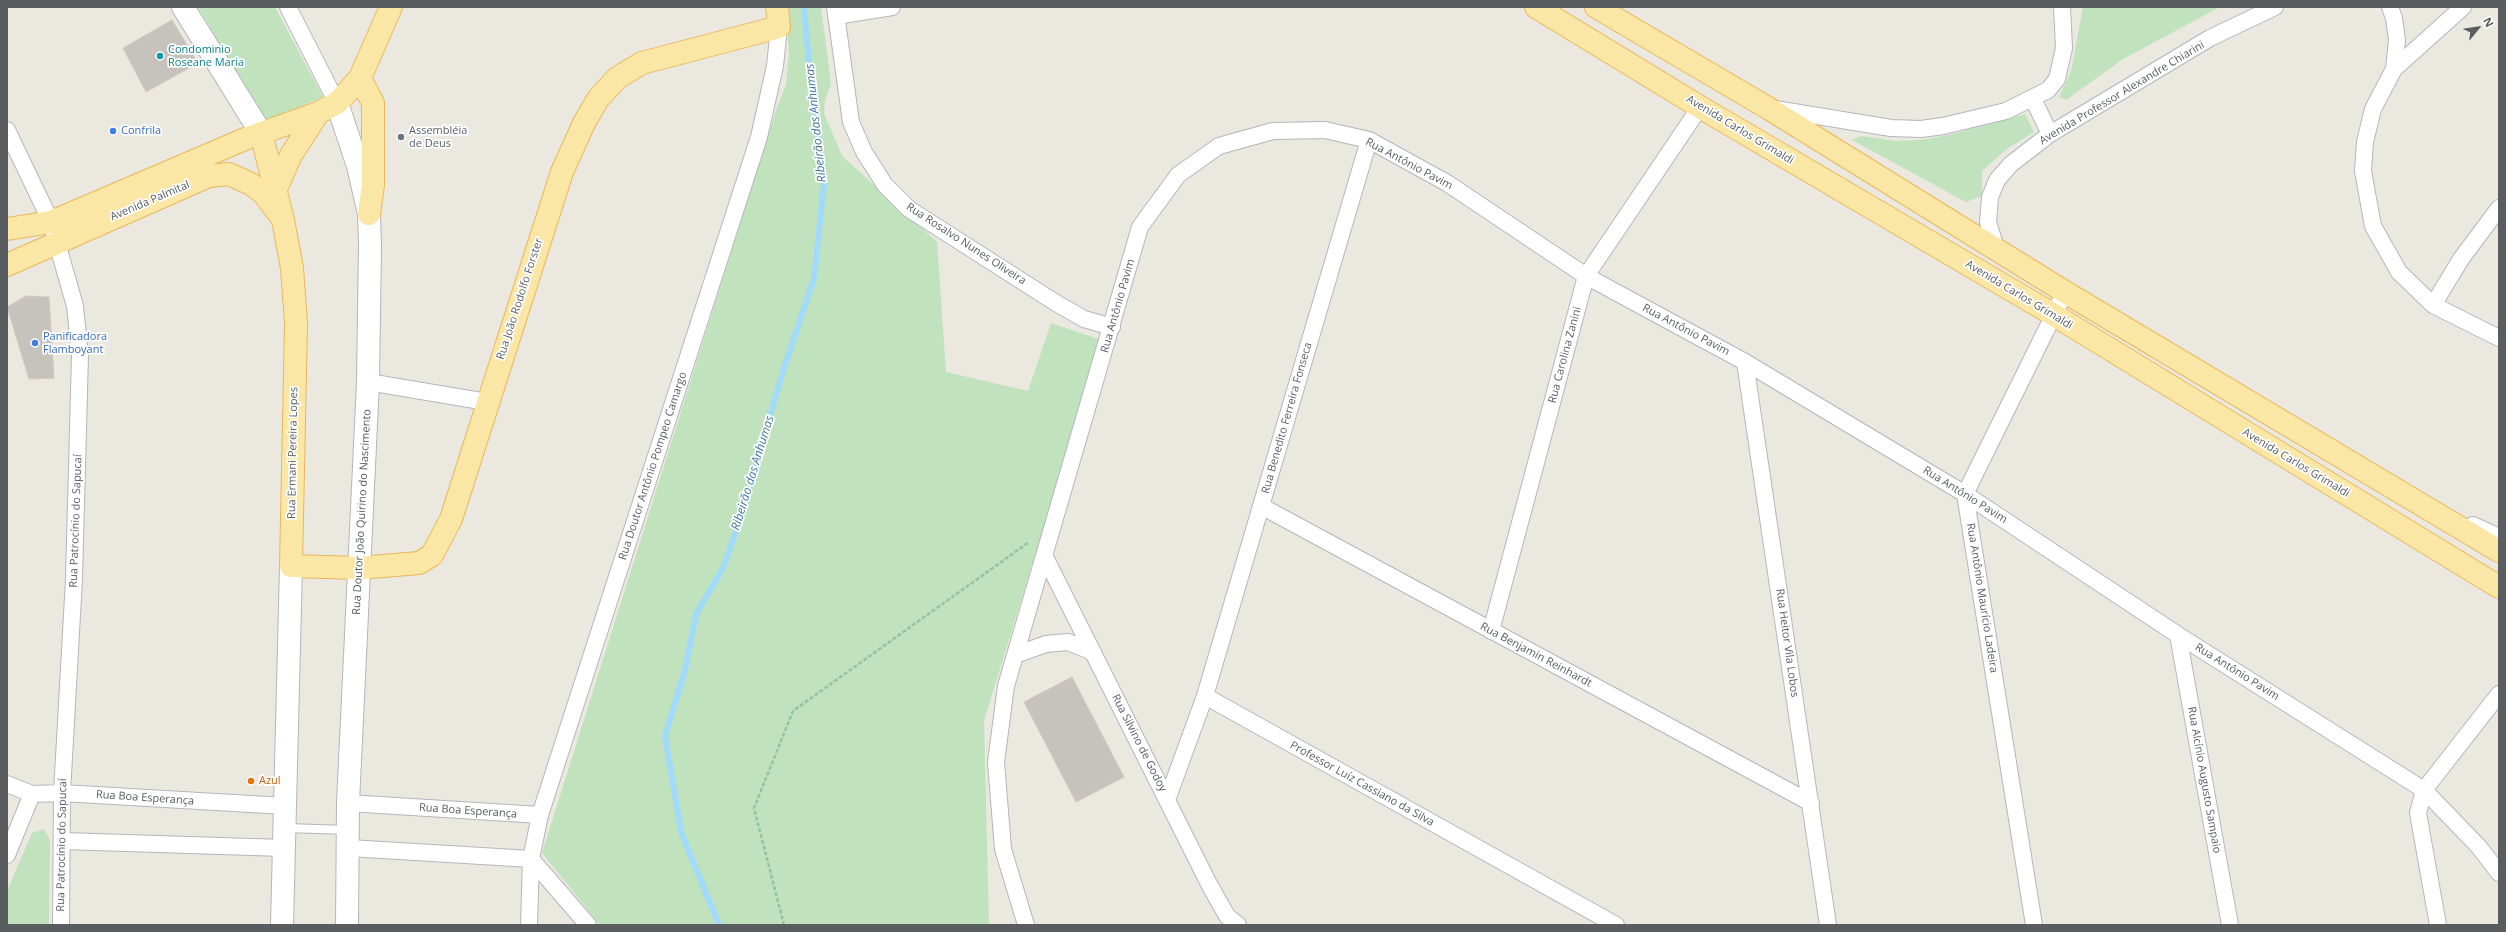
<!DOCTYPE html>
<meta charset="utf-8">
<style>
body{margin:0}
#map{position:relative;width:2506px;height:932px;overflow:hidden;background:#ebe8e0;font-family:"Open Sans",sans-serif}
canvas{display:block}
.frame{position:absolute;inset:0;border:8px solid #595d60;pointer-events:none}
.north{position:absolute;left:2458px;top:8px;width:40px;height:40px;-webkit-text-stroke:3px #fff;paint-order:stroke;rotate:61deg;font-size:11px;font-weight:700;line-height:16px;text-align:center;color:#595d60}
.north::after{content:'';display:block;margin:auto;width:14px;height:18px;background:#595d60;clip-path:polygon(50% 0,100% 100%,50% 72%,0 100%)}
</style>
<div id="map">
<canvas width="2506" height="932"></canvas>
<div class="frame"></div>
<div class="north">N</div>
</div>
<script>
const context = document.querySelector('canvas').getContext('2d');
context.lineJoin = 'round';
function paint(path, color) {
  context.fillStyle = color;
  context.fill(path, 'evenodd');
}
function toPath(rows) {
  const path = new Path2D();
  for (const r of rows) {
    path.moveTo(r[0], r[1]);
    for (let i = 2; i < r.length; i += 2) path.lineTo(r[i], r[i + 1]);
  }
  return path;
}
function stroke(path, color, width, dash) {
  context.strokeStyle = color;
  context.lineWidth = width;
  context.lineCap = dash ? 'butt' : 'round';
  context.setLineDash(dash || []);
  context.stroke(path);
}
function write(font, color, halo, rows, align = 'center') {
  context.font = font + ' "Open Sans",sans-serif';
  context.lineWidth = 3.5;
  context.setLineDash([]);
  context.textBaseline = 'middle';
  context.strokeStyle = halo;
  context.fillStyle = color;
  for (const [text, x, y, turn = 0] of rows) {
    context.save();
    context.translate(x, y);
    context.rotate((+turn || 0) * Math.PI / 180);
    context.textAlign = isNaN(turn) ? turn : align;
    if (halo) context.strokeText(text, 0, 0);
    context.fillText(text, 0, 0);
    context.restore();
  }
}
paint(toPath([
 [198,7,275,7,323,97,265,121],
 [786,7,821,7,831,84,825,100,824,113,842,156,937,242,946,372,1028,391,1051,323,1101,340,984,721,989,925,600,925,542,853,776,110,786,85,789,52],
 [2083,7,2220,7,2123,59,2066,100,2059,97,2071,72],
 [2025,114,2034,132,2008,148,1982,171,1982,196,1966,202,1852,140,1862,136,1896,141,1922,140,1953,134],
 [44,829,50,840,49,925,7,925,7,891,32,833]
]), '#c0e2bd');
stroke(toPath([
 [719,925,681,832,665,736,685,670,696,614,723,568,739,523,783,371,814,278,824,185,810,74,804,7]
]), '#a1dafb', 6);
const building = toPath([
 [172,20,198,63,146,92,123,48,172,20],
 [26,296,49,297,54,378,29,379,7,307,26,296],
 [1072,677,1124,777,1076,802,1024,702,1072,677]
]);
paint(building, '#c6c3bd');
stroke(building, '#cfc9bf', 1);
const lane = toPath([
 [285,828,348,830]
]);
const street = toPath([
 [288,7,337,103],
 [835,7,851,122,864,152,885,185,909,209,1056,303,1084,319,1112,327],
 [2390,7,2394,18,2397,40,2394,69],
 [2463,7,2394,69,2373,109,2365,142,2363,171,2373,226,2399,272,2433,305,2499,338],
 [836,16,892,7],
 [2033,99,2050,134],
 [1775,109,1891,128,1921,129,1943,126,2006,111,2048,90,2057,79,2064,48,2062,7],
 [7,130,51,222,75,306,80,355,74,579,62,793,61,925],
 [1996,248,1988,222,1990,197,1997,180,2011,164,2050,134,2210,38,2275,7],
 [2433,305,2461,259,2499,208],
 [1745,362,1828,925],
 [368,382,487,402],
 [1261,506,1811,803],
 [2473,525,2499,537],
 [1045,557,1209,884,1227,916,1238,925],
 [1491,631,1586,276,1700,107],
 [2178,635,2230,925],
 [1015,655,1046,644,1068,642,1093,652],
 [1205,696,1369,140],
 [7,784,32,794,62,793,285,806],
 [1167,800,1205,696,1616,925],
 [348,803,540,815],
 [63,841,284,848],
 [349,848,531,859],
 [7,855,32,794],
 [531,859,588,925],
 [529,925,531,859,540,815,759,137,775,66,779,27],
 [1026,925,1003,849,996,762,1006,686,1140,227,1178,175,1219,146,1273,131,1325,130,1369,140,1447,183,1586,276,1745,362,1965,494,2178,635,2424,790,2479,847,2499,873],
 [2034,925,1965,494,2065,292],
 [2438,925,2418,813,2424,790,2499,694]
]);
const secondary = toPath([
 [183,7,261,133],
 [337,103,358,166,369,214,370,244,368,382,348,803,347,925],
 [282,925,291,566]
]);
const primary = toPath([
 [1536,7,1700,107,2054,315,2499,587],
 [1596,7,1768,108,2065,292,2499,551],
 [360,78,373,103,373,185,369,214],
 [261,133,283,220,292,268,296,324,291,566,359,568,419,563,432,555,451,519,562,172,584,123,598,99,617,78,642,63,779,27,777,7],
 [276,189,291,155,318,113],
 [7,229,51,222,245,139,318,113,337,103,360,78,391,7],
 [7,265,209,176,229,174,251,184,263,193,279,214]
]);
stroke(lane, '#b3b6ba', 10);
stroke(street, '#b3b6ba', 18);
stroke(secondary, '#b2b6ba', 24);
stroke(primary, '#eab75a', 24);
stroke(toPath([
 [784,925,754,808,793,711,1029,542]
]), '#97c2a0', 2.5, [4, 2]);
stroke(lane, '#fff', 8);
stroke(street, '#fff', 16);
stroke(secondary, '#fff', 22);
stroke(primary, '#fbe7a5', 22);
for (const [x, y, r, color] of [
 [160,56,4,"#0f9aa8"],
 [113,131,4,"#3f7fe0"],
 [401,137,4,"#6b7280"],
 [35,343,4,"#3f7fe0"],
 [251,781,4,"#e8710a"]
]) {
  const dot = new Path2D();
  dot.arc(x, y, r, 0, 2 * Math.PI);
  context.fillStyle = color;
  context.fill(dot);
  stroke(dot, '#fff', 1.5);
}
write('11px', '#0d838f', '#fff', [
 ["Condominio",168,50],
 ["Roseane Maria",168,63]
], 'left');
write('11px', '#595d60', '#fff', [
 ["Avenida Professor Alexandre Chiarini",2122,93,-31],
 ["Avenida Carlos Grimaldi",1740,130,31],
 ["Rua Antônio Pavim",1409,164,28],
 ["Avenida Palmital",150,201,-23],
 ["Rua Rosalvo Nunes Oliveira",966,244,33],
 ["Avenida Carlos Grimaldi",2019,295,31],
 ["Rua João Rodolfo Forster",520,299,-72],
 ["Rua Antônio Pavim",1118,306,-74],
 ["Rua Antônio Pavim",1686,330,28],
 ["Rua Carolina Zanini",1565,355,-75],
 ["Rua Benedito Ferreira Fonseca",1287,418,-74],
 ["Rua Ermani Pereira Lopes",293,453,-89],
 ["Avenida Carlos Grimaldi",2296,463,31],
 ["Rua Doutor Antônio Pompeo Camargo",653,466,-72],
 ["Rua Antônio Pavim",1965,495,32],
 ["Rua Doutor João Quirino do Nascimento",362,512,-87],
 ["Rua Patrocínio do Sapucaí",76,521,-88],
 ["Rua Antônio Maurício Ladeira",1982,598,81],
 ["Rua Heitor Vila Lobos",1787,643,82],
 ["Rua Benjamin Reinhardt",1536,655,28],
 ["Rua Antônio Pavim",2237,672,32],
 ["Rua Silvino de Godoy",1139,743,63],
 ["Rua Alcínio Augusto Sampaio",2204,780,80],
 ["Professor Luíz Cassiano da Silva",1362,784,29],
 ["Rua Boa Esperança",145,798,4],
 ["Rua Boa Esperança",468,811,4],
 ["Rua Patrocínio do Sapucaí",62,845,-89]
]);
write('11px', '#366cbe', '#fff', [
 ["Confrila",121,131],
 ["Panificadora",43,337],
 ["Flamboyant",43,350]
], 'left');
write('11px', '#5b616d', '#fff', [
 ["Assembléia",409,131],
 ["de Deus",409,144]
], 'left');
write('11px', '#c56008', '#fff', [
 ["Azul",259,781]
], 'left');
write('italic 12px', '#3d76a2', '#fff', [
 ["Ribeirão das Anhumas",816,123,-96],
 ["Ribeirão das Anhumas",753,473,-73]
]);
</script>
